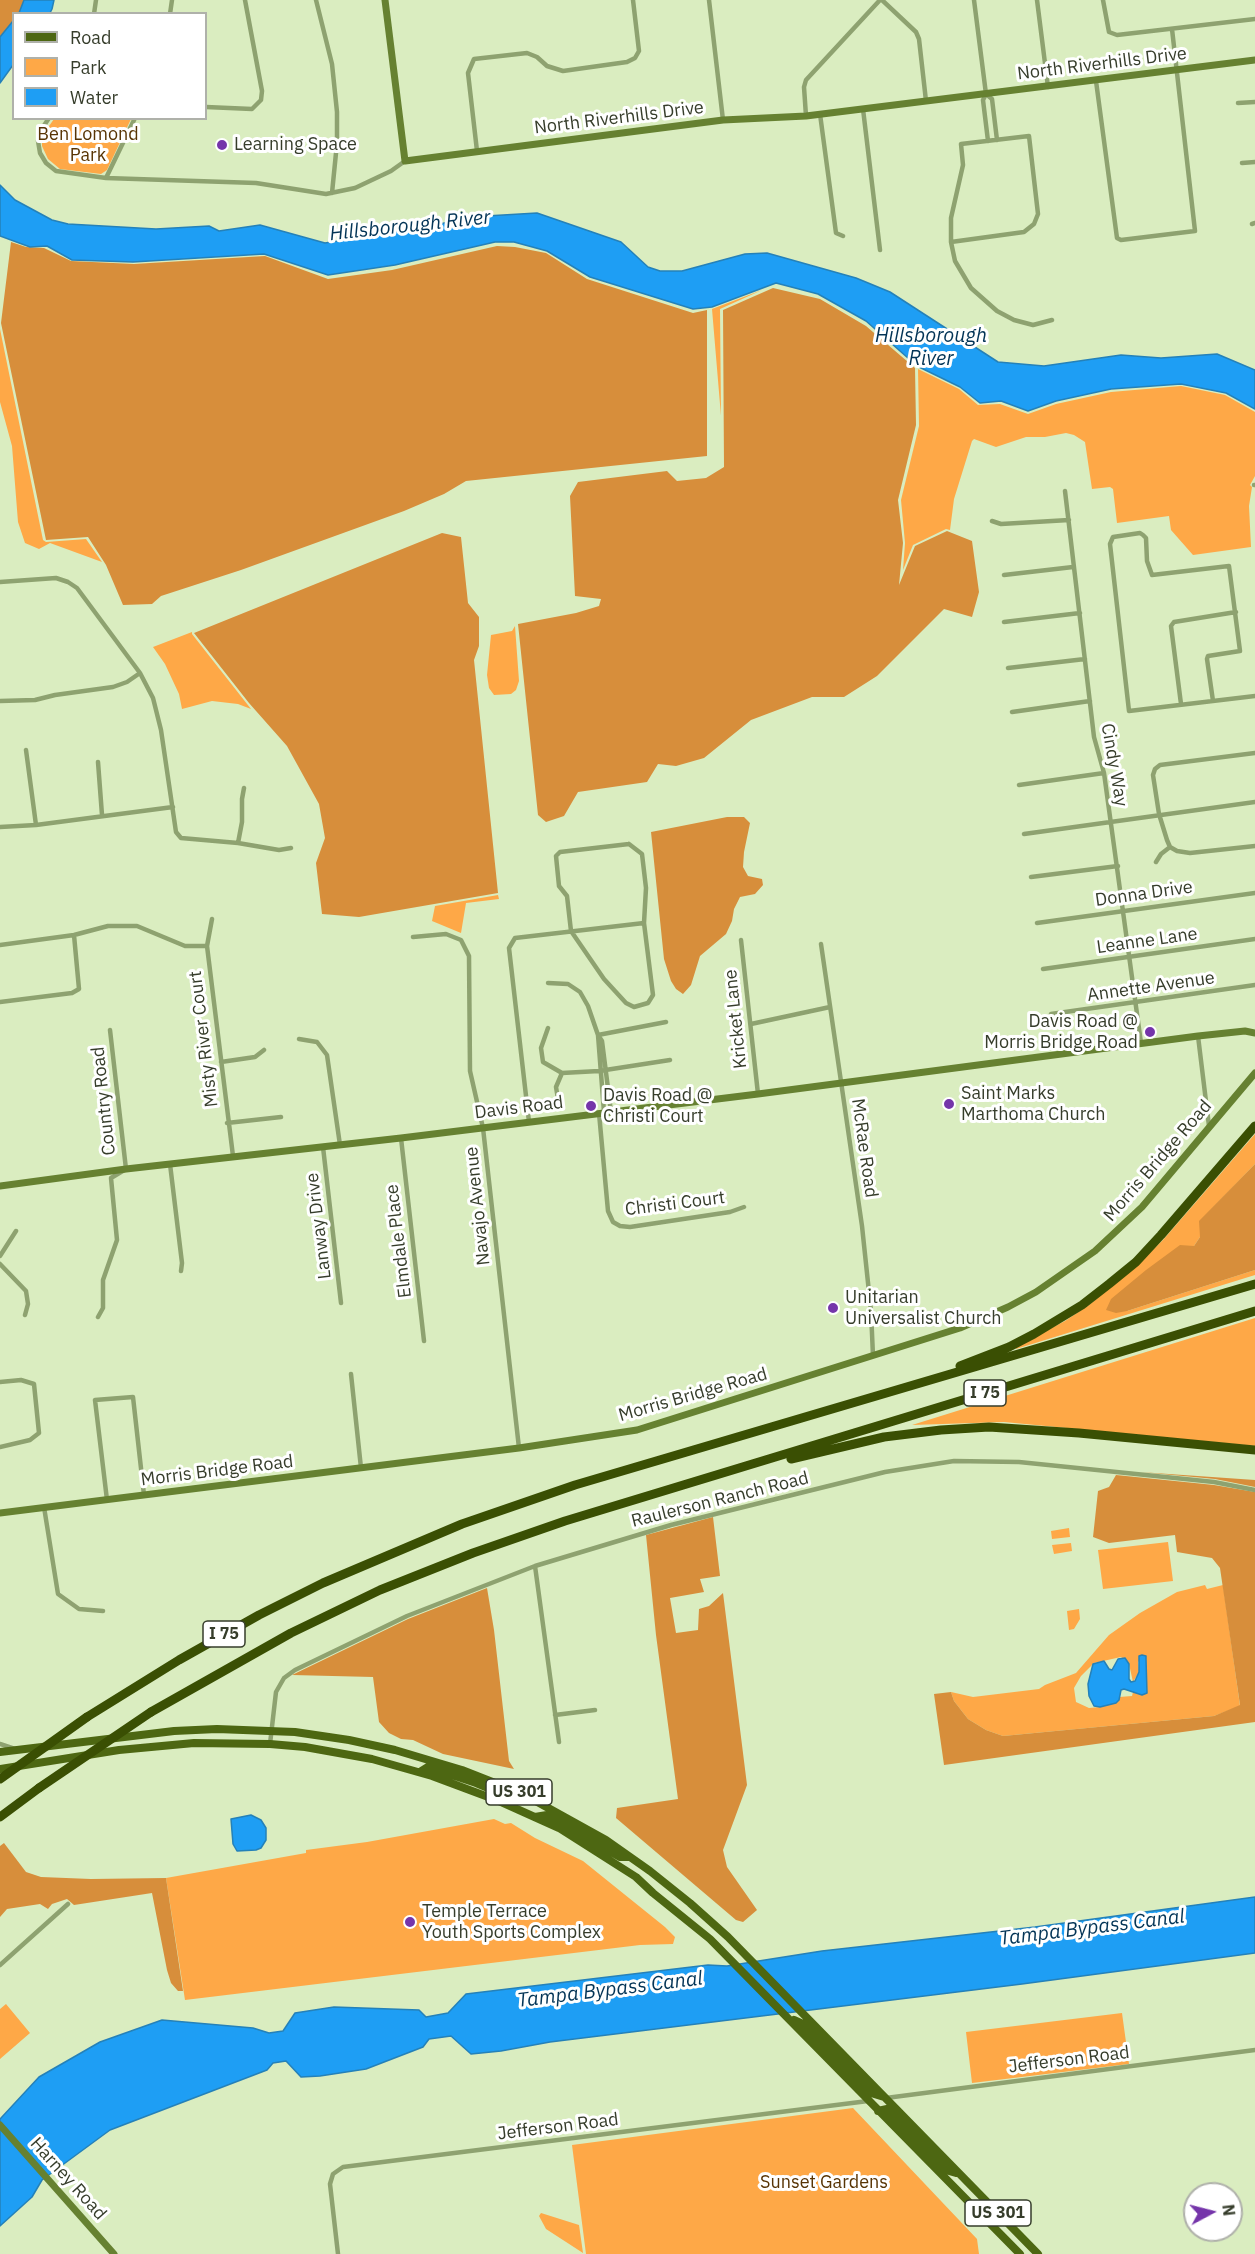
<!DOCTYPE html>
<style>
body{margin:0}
#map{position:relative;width:1255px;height:2254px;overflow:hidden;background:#daedc0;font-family:"IBM Plex Sans",sans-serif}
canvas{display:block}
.legend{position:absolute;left:12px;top:12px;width:195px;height:108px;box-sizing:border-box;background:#fff;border:2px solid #afb1aa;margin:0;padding:8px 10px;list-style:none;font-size:18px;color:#363d2b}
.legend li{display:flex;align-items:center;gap:12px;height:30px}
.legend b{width:30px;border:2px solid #afb1aa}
.north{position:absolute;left:1183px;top:2182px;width:60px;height:60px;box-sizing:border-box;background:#fff;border:2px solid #afb1aa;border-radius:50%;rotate:83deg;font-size:16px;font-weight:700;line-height:24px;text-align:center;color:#363d2b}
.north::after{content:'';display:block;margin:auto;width:21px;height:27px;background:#7535aa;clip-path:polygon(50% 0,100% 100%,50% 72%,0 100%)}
</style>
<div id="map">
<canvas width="1255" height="2254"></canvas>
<ul class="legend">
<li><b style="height:8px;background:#4d6712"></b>Road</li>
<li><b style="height:16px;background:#fea847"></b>Park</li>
<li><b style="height:16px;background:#1e9ef4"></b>Water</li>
</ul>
<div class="north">N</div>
</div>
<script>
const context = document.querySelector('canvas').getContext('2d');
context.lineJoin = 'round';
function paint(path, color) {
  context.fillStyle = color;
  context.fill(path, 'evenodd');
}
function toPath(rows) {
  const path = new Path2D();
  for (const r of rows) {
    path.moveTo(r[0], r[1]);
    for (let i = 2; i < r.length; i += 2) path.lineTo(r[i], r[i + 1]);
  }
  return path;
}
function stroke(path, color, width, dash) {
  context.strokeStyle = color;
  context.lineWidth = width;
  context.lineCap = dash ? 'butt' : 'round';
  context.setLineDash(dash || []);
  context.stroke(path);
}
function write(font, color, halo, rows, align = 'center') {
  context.font = font + ' "IBM Plex Sans",sans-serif';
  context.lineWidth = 6;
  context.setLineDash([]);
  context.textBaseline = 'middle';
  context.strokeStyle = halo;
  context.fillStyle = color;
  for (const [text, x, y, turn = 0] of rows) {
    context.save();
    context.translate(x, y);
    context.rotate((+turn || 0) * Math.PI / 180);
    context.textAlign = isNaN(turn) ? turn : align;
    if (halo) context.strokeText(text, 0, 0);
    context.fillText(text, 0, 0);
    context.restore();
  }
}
paint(toPath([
 [54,119,54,118,131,119,107,170,101,174,60,169,48,159,42,146,42,136],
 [762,290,720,309,721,416,712,309],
 [0,329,43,540,46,542,86,539,102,562,50,543,39,549,25,543,18,522,12,446,0,402],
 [918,369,959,389,978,405,1000,404,1028,414,1056,404,1111,392,1181,386,1225,395,1255,412,1255,476,1250,485,1252,487,1249,506,1251,547,1193,555,1171,530,1169,516,1117,523,1113,489,1110,487,1092,489,1085,442,1074,435,1066,433,1045,437,1026,437,996,447,974,439,972,441,954,499,950,530,946,529,913,545,903,570,905,543,901,500,919,426],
 [515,626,519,681,516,690,511,694,494,695,489,688,487,675,491,635,512,631],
 [192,632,192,634,251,709,238,704,212,701,182,709,179,694,165,664,153,647],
 [498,895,499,899,466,903,461,933,432,921,435,906],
 [1255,1134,1255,1164,1200,1221,1200,1237,1194,1246,1127,1311,1255,1270,1255,1275,1016,1349,1015,1347,1065,1321,1089,1305,1135,1267,1163,1240],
 [1255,1318,1255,1446,1004,1422,912,1425],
 [1069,1528,1070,1537,1052,1539,1051,1531],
 [1168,1542,1173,1581,1103,1589,1098,1550],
 [1071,1543,1072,1551,1054,1554,1052,1545],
 [1205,1585,1207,1589,1223,1585,1240,1706,1214,1716,1003,1736,986,1730,968,1719,954,1701,951,1692,973,1697,1039,1689,1045,1685,1076,1673,1109,1635,1140,1613,1177,1592],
 [1145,1656,1147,1693,1142,1695,1133,1692,1132,1696,1119,1697,1119,1701,1100,1707,1089,1708,1076,1702,1074,1688,1081,1676,1094,1663,1121,1657,1129,1664,1133,1682,1139,1672,1138,1662],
 [1079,1609,1080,1619,1074,1629,1069,1630,1067,1611],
 [494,1819,505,1824,511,1823,535,1838,583,1861,665,1927,675,1937,673,1944,640,1945,185,2000,166,1878,306,1853,306,1850,367,1842],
 [6,2004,30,2033,0,2059,0,2009],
 [1122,2013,1129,2064,972,2083,966,2032],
 [853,2108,977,2239,979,2254,586,2254,572,2145],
 [541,2213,579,2225,583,2253,546,2229,539,2216]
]), '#fea847');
paint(toPath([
 [0,0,24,0,20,12,14,14,13,21,0,37],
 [11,242,26,247,44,248,71,261,134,264,265,256,328,279,392,270,497,246,515,247,546,253,587,279,693,313,707,310,707,456,466,481,444,494,404,511,241,570,161,596,152,604,123,605,106,565,88,537,46,540,1,323],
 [773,288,820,299,866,326,915,368,916,425,898,500,903,543,899,585,915,546,947,531,972,541,979,592,972,617,944,609,877,676,844,697,812,697,751,720,704,758,676,766,658,764,647,782,578,792,564,816,546,822,538,815,518,624,576,613,599,606,601,599,575,596,570,496,578,482,667,471,677,481,706,478,724,467,723,310],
 [442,533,461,537,468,603,479,617,479,646,474,660,498,893,359,917,322,914,316,863,325,838,319,804,287,746,249,703,194,633],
 [727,817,744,817,750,823,744,852,743,867,748,876,762,879,763,885,755,894,740,897,734,909,732,921,726,934,700,956,691,985,683,994,676,989,671,981,664,959,651,832],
 [1255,1164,1255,1270,1127,1311,1116,1313,1106,1310,1111,1299,1146,1270,1180,1245,1194,1246,1200,1237,1199,1221],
 [1140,1472,1255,1480,1255,1487,1215,1479],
 [1116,1475,1214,1485,1255,1492,1255,1722,944,1765,934,1694,951,1692,954,1701,968,1719,986,1730,1003,1736,1214,1716,1240,1705,1220,1568,1212,1558,1177,1552,1175,1535,1109,1543,1093,1537,1098,1491,1109,1487],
 [713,1517,720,1576,700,1579,704,1592,670,1598,676,1633,698,1630,699,1609,709,1606,723,1593,747,1785,723,1850,727,1867,757,1910,743,1922,736,1920,616,1818,617,1808,678,1799,656,1635,646,1535],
 [487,1588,494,1630,509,1761,514,1769,443,1754,413,1740,401,1739,389,1733,379,1722,373,1677,292,1675,408,1619],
 [4,1843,26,1872,41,1877,91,1879,166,1878,183,1991,178,1991,171,1983,167,1970,152,1893,74,1905,67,1899,52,1904,48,1909,40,1904,7,1909,0,1917,0,1846]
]), '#d78e3b');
const water = toPath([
 [24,0,54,0,52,9,50,13,19,13,24,0],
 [13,21,13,65,0,83,0,37,13,21],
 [0,185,15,200,52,220,68,224,156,229,209,226,219,231,260,225,325,243,486,216,537,213,621,242,648,267,660,271,682,271,745,254,767,253,856,278,890,292,998,362,1044,366,1121,355,1161,358,1217,354,1255,370,1255,409,1226,393,1181,384,1111,389,1056,401,1028,411,1001,401,980,403,960,387,917,366,866,321,818,294,776,283,712,307,693,309,590,277,547,251,514,242,495,242,395,265,328,275,264,254,133,262,72,260,47,246,30,247,0,236,0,185],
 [1142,1655,1146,1656,1146,1659,1147,1693,1142,1695,1124,1689,1121,1690,1119,1700,1116,1703,1100,1707,1094,1706,1089,1696,1088,1684,1093,1664,1104,1661,1109,1669,1112,1670,1118,1659,1125,1658,1129,1664,1129,1679,1131,1682,1135,1681,1139,1672,1139,1656,1142,1655],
 [251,1815,261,1820,266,1828,266,1840,261,1848,256,1850,237,1851,233,1844,231,1819,251,1815],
 [1255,1897,1255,1953,1022,1984,550,2042,501,2051,471,2054,451,2036,429,2039,423,2047,366,2069,320,2076,301,2077,286,2061,273,2063,267,2070,110,2130,42,2180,32,2197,0,2226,0,2119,39,2077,100,2042,162,2020,253,2028,269,2033,283,2031,295,2013,334,2007,419,2010,426,2017,448,2013,466,1994,708,1965,727,1966,822,1951,1035,1927,1255,1897]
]);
paint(water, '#1e9ef4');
stroke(water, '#2581b8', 1.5);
stroke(toPath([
 [316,0,332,64,337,112,337,143,332,193],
 [709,0,723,120],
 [882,0,916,32,919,39,926,101],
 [974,0,986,94,983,100,988,141],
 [1037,0,1048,87],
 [1103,0,1109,32,1117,35,1255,19],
 [94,14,96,0],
 [170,14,172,0],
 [1096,81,1117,238,1121,240,1195,231,1172,29],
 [986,94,992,99,997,140],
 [1238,103,1255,102],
 [206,107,252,109,261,100,262,91,245,0],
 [863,109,880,250],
 [820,114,836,233,843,236],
 [806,116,804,87,806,80,880,0],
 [49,118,41,130,38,141,40,153,46,163,56,171,106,178,256,183,326,194,355,188,391,171,405,161],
 [477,151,468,73,474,59,527,53,537,57,547,66,563,71,627,62,635,58,639,51,633,0],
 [1242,163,1255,162],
 [106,178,135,118],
 [1252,224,1255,223],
 [951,242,1024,232,1034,224,1038,214,1029,136,961,144,963,165,951,218,951,242,955,261,971,288,997,311,1014,320,1033,325,1052,320],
 [1254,485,1255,485],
 [1065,491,1094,737,1104,773,1141,1043],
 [992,521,1001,524,1069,520],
 [1004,575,1073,567],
 [0,582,56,578,68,582,77,588,140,673,153,698,161,730,176,832,181,838,238,843,279,850,291,848],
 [1004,622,1080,613],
 [1008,668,1085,659],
 [0,701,35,700,55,695,113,687,127,682,140,673],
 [1213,701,1207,659,1208,656,1240,651,1229,566,1152,575,1147,561,1146,538,1143,535,1140,533,1113,537,1110,544,1129,711,1255,696],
 [1181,704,1171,626,1174,622,1236,612],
 [1012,712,1090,701],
 [26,750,36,825],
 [1255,753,1160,765,1155,769,1153,775,1159,814,1167,840,1170,847,1177,851,1190,853,1255,846],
 [98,762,102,815],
 [1019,785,1104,773],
 [0,827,36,825,173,807],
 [1024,834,1255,802],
 [238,843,242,822,242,799,244,788],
 [629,844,642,854,646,888,644,923,653,995,648,1003,634,1007,626,1003,604,979,571,931,567,896,559,886,556,856,560,852,629,844],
 [1156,862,1161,854,1170,847],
 [1031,877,1118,866],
 [212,919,207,946,233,1156],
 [1037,923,1255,893],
 [413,937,446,934,461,940,469,956,470,1071,483,1128,519,1448],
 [741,940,758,1094],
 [821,944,862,1226,871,1311,873,1356],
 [0,945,74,935,108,926,137,926,185,946,207,946],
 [1043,969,1255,939],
 [548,983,568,984,580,992,588,1006,598,1035,602,1041,611,1112],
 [0,1002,72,993,79,989,74,935],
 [1051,1014,1255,985],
 [751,1024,830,1007],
 [548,1028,541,1048,543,1062,562,1073],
 [598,1035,604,1112],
 [598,1035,666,1022],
 [1198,1036,1209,1126],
 [299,1039,317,1042,327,1055,340,1145],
 [221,1062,255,1057,264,1050],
 [562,1073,599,1071,670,1060],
 [559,1105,556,1087,562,1073],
 [599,1113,608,1211,613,1222,620,1226,630,1227,730,1212,744,1207],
 [529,1122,509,948,515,938,644,923],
 [227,1123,281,1117],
 [401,1138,424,1341],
 [323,1147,341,1303],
 [170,1164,182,1263,181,1271],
 [0,1256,16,1231],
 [0,1264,26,1291,28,1304,25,1315],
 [98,1317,103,1308,103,1280,117,1240,111,1178,126,1169,110,1030],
 [351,1374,361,1468],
 [0,1382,21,1380,34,1384,39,1433,30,1440,0,1447],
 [107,1500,95,1400,133,1397,144,1495],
 [44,1507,58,1594,79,1609,103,1611],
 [535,1566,559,1742],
 [555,1715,595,1710],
 [0,1744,15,1749],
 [270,1744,276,1692,284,1678,295,1670,407,1616,535,1566,671,1525,885,1472,954,1461,1019,1462,1214,1482,1255,1490],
 [0,1965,68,1904],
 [886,2098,1255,2050],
 [338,2254,330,2184,333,2174,343,2167,868,2101]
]), '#8ea270', 4.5);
stroke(toPath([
 [385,0,405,161,723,120,806,116,1255,60],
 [0,1186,126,1169,401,1138,758,1094,1198,1036,1245,1031,1255,1033],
 [0,1513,519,1448,637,1430,960,1328,1008,1307,1036,1292,1095,1251,1142,1207,1255,1073],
 [0,2125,114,2254]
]), '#668131', 7);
stroke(toPath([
 [0,1752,174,1731,217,1729,295,1732,349,1740,395,1750,462,1770,523,1794,606,1840,650,1871,690,1903,728,1937,1038,2254],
 [0,1769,119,1750,194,1743,270,1744,305,1747,372,1759,432,1776,499,1801,559,1828,636,1877,653,1893,710,1939,1020,2254],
 [420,1772,428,1767,476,1783,517,1800,522,1798,523,1794],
 [535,1817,547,1815,620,1857,629,1857],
 [794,2020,805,2025,871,2093,884,2097],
 [878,2111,887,2109,949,2171,956,2173]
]), '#4d6712', 8);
stroke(toPath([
 [960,1366,1009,1347,1034,1334,1082,1305,1109,1284,1136,1262,1161,1235,1255,1126],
 [791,1459,884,1437,941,1430,989,1427,1079,1433,1255,1450],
 [151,1712,291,1633,380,1590,473,1553,565,1521,1255,1311],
 [87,1717,179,1660,259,1615,323,1583,462,1524,575,1485,1255,1284],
 [0,1817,39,1788]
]), '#3a4f03', 9);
stroke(toPath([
 [0,1779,87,1717],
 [39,1788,151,1712]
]), '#3a4f03', 9);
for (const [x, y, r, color] of [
 [222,145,6,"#7535aa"],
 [1150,1032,6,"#7535aa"],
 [949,1104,6,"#7535aa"],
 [591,1106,6,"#7535aa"],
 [833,1308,6,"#7535aa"],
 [410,1922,6,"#7535aa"]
]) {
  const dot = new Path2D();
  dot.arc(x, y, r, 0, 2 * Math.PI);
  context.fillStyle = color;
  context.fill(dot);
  stroke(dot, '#fff', 2);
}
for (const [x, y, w] of [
 [985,1393,42],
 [224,1634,42],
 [519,1792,66],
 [998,2213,66]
]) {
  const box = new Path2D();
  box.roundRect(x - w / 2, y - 13, w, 26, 4.5);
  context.fillStyle = '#fff';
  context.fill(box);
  stroke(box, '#363d2b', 1.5);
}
write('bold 16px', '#363d2b', null, [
 ["I 75",985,1393],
 ["I 75",224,1634],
 ["US 301",519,1792],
 ["US 301",998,2213]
]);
write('18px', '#363d2b', '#fff', [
 ["North Riverhills Drive",1102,64,-7],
 ["North Riverhills Drive",619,118,-7],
 ["Cindy Way",1114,765,80],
 ["Donna Drive",1144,894,-8],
 ["Leanne Lane",1147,941,-8],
 ["Annette Avenue",1151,987,-8],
 ["Kricket Lane",736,1019,-96],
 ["Misty River Court",204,1039,-97],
 ["Country Road",104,1101,-96],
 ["Davis Road",519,1108,-7],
 ["McRae Road",864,1148,82],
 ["Morris Bridge Road",1158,1161,-49],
 ["Christi Court",675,1204,-7],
 ["Navajo Avenue",478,1206,-96],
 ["Lanway Drive",319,1226,-97],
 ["Elmdale Place",399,1241,-97],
 ["Morris Bridge Road",693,1395,-16],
 ["Morris Bridge Road",217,1471,-7],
 ["Raulerson Ranch Road",720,1500,-14],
 ["Jefferson Road",1069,2060,-7],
 ["Jefferson Road",558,2127,-7],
 ["Harney Road",68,2179,48]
]);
write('18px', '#583404', '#fff', [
 ["Ben Lomond",88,135],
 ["Park",88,156],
 ["Sunset Gardens",824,2183]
]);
write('18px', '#363d2b', '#fff', [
 ["Learning Space",234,145],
 ["Davis Road @",1138,1022,"right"],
 ["Morris Bridge Road",1138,1043,"right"],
 ["Saint Marks",961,1094],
 ["Marthoma Church",961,1115],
 ["Davis Road @",603,1096],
 ["Christi Court",603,1117],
 ["Unitarian",845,1298],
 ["Universalist Church",845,1319],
 ["Temple Terrace",422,1912],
 ["Youth Sports Complex",422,1933]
], 'left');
write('italic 20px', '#033456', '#fff', [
 ["Hillsborough River",410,226,-6],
 ["Hillsborough",931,336],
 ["River",931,359],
 ["Tampa Bypass Canal",1092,1928,-7],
 ["Tampa Bypass Canal",610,1990,-7]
]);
</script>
